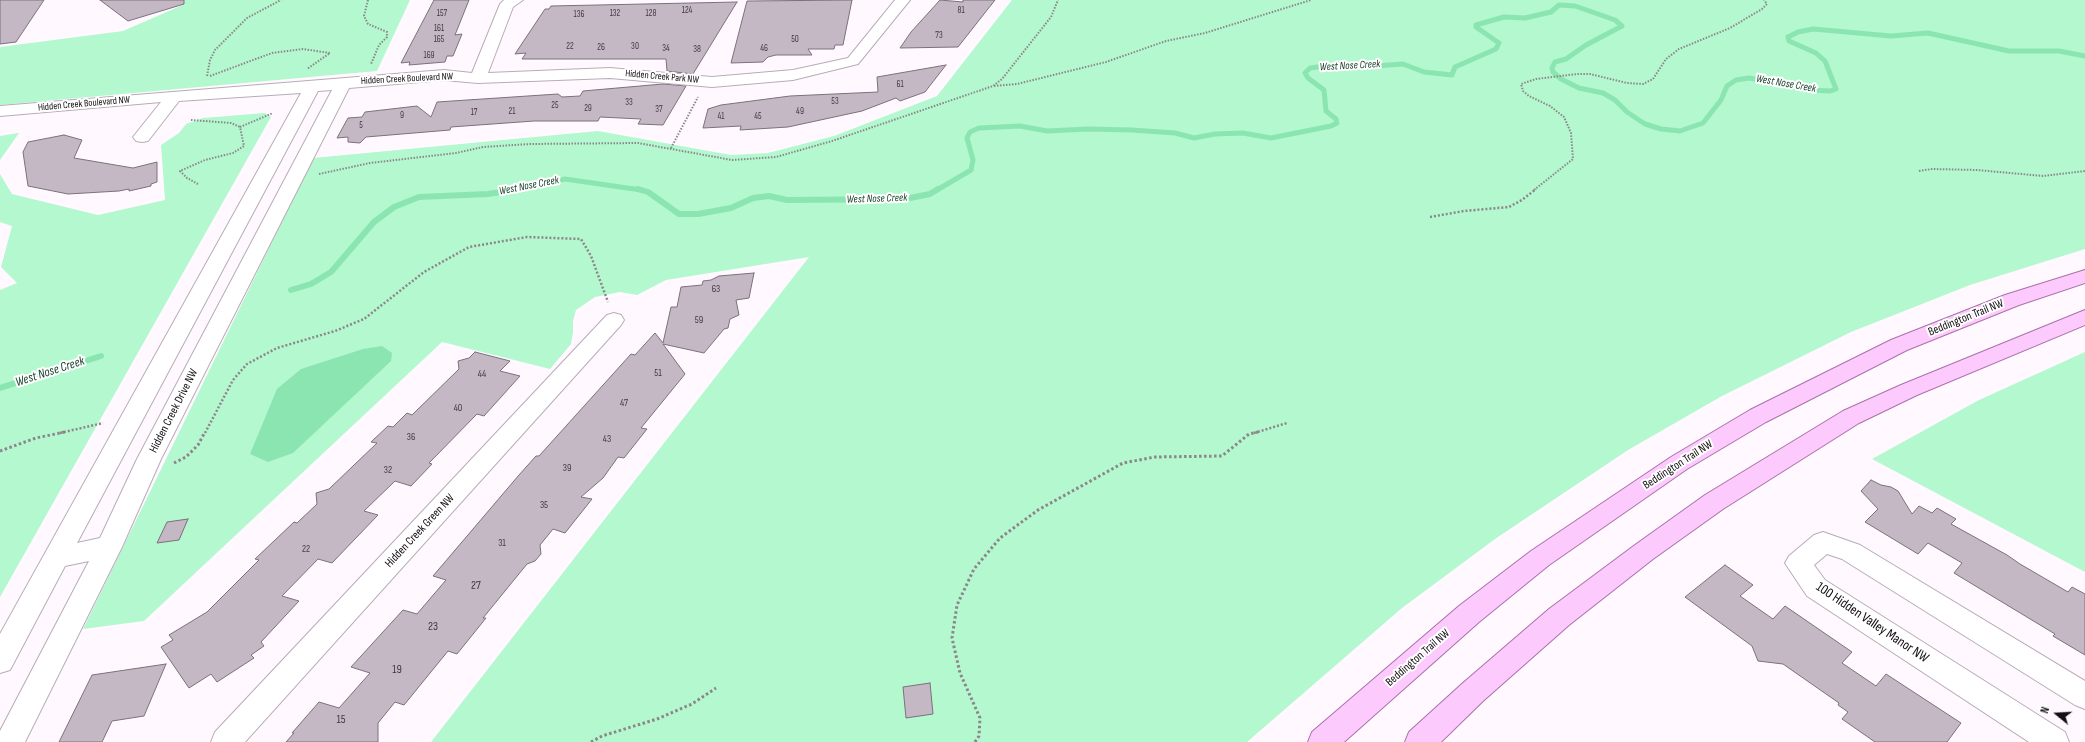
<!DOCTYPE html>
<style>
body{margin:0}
#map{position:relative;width:2085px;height:742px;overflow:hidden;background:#fff9ff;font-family:"Sofia Sans Condensed",sans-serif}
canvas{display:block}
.north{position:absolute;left:2037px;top:694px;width:40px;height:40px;-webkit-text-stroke:3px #fff;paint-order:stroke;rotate:288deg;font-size:11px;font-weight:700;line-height:16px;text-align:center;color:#130e12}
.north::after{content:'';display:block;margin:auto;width:14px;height:18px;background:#130e12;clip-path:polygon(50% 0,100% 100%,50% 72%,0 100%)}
</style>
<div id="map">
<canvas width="2085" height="742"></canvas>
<div class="north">N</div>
</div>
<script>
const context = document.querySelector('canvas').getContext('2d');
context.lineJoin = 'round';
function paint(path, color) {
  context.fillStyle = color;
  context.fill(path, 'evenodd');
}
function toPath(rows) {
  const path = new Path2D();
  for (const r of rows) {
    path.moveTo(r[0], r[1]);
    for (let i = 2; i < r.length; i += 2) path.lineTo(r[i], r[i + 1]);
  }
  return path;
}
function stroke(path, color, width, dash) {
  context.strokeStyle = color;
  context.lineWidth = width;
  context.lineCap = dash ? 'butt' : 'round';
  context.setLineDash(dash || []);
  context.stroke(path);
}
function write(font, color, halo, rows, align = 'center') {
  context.font = font + ' "Sofia Sans Condensed",sans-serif';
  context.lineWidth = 4;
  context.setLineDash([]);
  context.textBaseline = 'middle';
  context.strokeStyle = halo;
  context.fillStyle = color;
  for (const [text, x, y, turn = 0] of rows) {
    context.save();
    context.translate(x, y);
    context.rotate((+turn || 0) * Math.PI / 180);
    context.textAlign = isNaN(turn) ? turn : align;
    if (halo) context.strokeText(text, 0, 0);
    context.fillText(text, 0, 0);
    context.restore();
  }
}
paint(toPath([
 [179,0,410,0,377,71,0,105,0,47,123,31,185,4],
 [1012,0,2085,0,2085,249,1970,285,1851,332,1722,396,1628,450,1495,539,1402,608,1247,742,431,742,809,257,666,280,637,295,620,292,595,297,576,310,573,321,573,332,571,344,550,369,442,342,144,621,83,629,313,158,598,131,731,155,768,153,834,136,937,96],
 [265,113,271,117,0,597,0,290,17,283,1,267,12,226,0,222,0,174,12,194,98,215,165,200,161,145,179,133,186,124,203,118],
 [18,133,19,133,0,160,0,136],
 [2085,352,2085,572,1872,459,1979,400]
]), '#b4f8cf');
paint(toPath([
 [382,346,392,353,391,361,293,453,268,462,250,454,277,389,301,369,363,349]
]), '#8be5b1');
stroke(toPath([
 [513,190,565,179,641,190],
 [937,190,971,170,973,160,967,138,970,132,979,128,1020,126,1047,131,1088,129,1132,130,1175,133,1194,138,1215,134,1243,133,1271,138,1331,126,1337,123,1336,119,1326,111,1324,90,1308,78,1305,73,1310,68,1340,64,1375,66,1403,64,1424,72,1452,75,1455,67,1496,49,1499,43,1476,27,1476,25,1504,17,1525,18,1551,12,1559,5,1575,6,1615,20,1622,26,1586,45,1566,59,1555,62,1552,68,1553,72,1561,79,1579,88,1603,93,1615,100,1627,112,1645,124,1661,129,1680,131,1703,123,1721,100,1727,86,1736,80,1749,78,1810,90,1830,91,1836,89,1825,61,1816,53,1789,41,1788,37,1798,32,1813,29,1891,36,1928,33,2009,51,2059,51,2085,56]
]), '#8be5b1', 5);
stroke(toPath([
 [638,189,648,192,679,214,698,214,731,208,753,198,769,196,787,200,905,199,930,194,938,189],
 [291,290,311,284,331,272,374,222,394,207,419,197,488,194,520,189],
 [0,388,101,356]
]), '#8be5b1', 6);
const building = toPath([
 [0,0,44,0,16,42,0,44,0,0],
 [100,0,184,0,184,4,128,21,100,0],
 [434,0,469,0,455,35,462,34,453,56,447,56,445,62,409,65,410,62,401,63,434,0],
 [852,0,843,45,835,45,834,49,808,49,812,55,776,55,768,57,763,62,731,63,747,1,852,0],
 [940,0,963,2,963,0,995,0,958,47,900,48,911,32,940,0],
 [737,2,693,74,667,71,666,59,522,59,526,53,515,54,545,9,549,9,551,6,737,2],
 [946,65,925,92,900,101,896,98,862,111,788,127,740,130,741,126,703,128,708,109,721,105,790,96,878,92,877,77,946,65],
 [663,84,686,86,663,125,638,124,641,119,600,117,598,121,534,121,451,127,450,130,366,137,360,143,348,142,348,137,337,138,348,118,362,117,365,112,417,106,431,117,437,102,558,94,562,97,580,96,583,91,663,84],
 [64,135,82,140,74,158,133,168,157,162,157,182,151,184,151,186,129,191,129,189,119,191,68,194,28,186,23,152,28,142,64,135],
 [754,273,749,298,736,300,739,315,730,319,728,328,724,329,704,353,663,344,685,374,641,428,647,429,624,458,618,457,603,478,581,497,592,499,565,533,553,529,540,545,541,554,535,561,527,564,483,618,486,618,457,654,448,651,404,705,395,702,378,723,378,742,286,742,294,733,292,733,319,702,339,708,370,673,351,667,403,610,417,614,446,580,433,576,519,475,536,456,539,456,631,354,635,355,655,333,663,343,671,307,677,307,681,287,702,285,703,281,711,280,719,276,754,273],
 [475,352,510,361,500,371,520,376,484,416,477,414,429,463,432,464,411,486,395,481,364,511,378,515,332,563,318,559,282,596,299,601,261,642,264,646,251,655,254,658,217,682,211,674,189,688,161,647,173,640,169,635,207,612,259,560,255,559,294,522,297,523,317,504,316,493,329,489,377,443,371,442,388,426,393,427,407,413,412,415,459,369,458,361,469,358,475,352],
 [1871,480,1881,485,1891,487,1898,491,1912,514,1919,506,1932,513,1937,508,1956,519,1951,524,2007,555,2020,564,2068,592,2072,587,2085,594,2085,655,2053,636,2055,634,1954,573,1962,563,1928,543,1918,554,1865,522,1878,509,1861,491,1871,480],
 [188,519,179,540,157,543,167,522,188,519],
 [1725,565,1753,585,1740,596,1773,619,1785,606,1852,652,1842,663,1876,686,1886,674,1961,723,1947,742,1875,742,1842,719,1848,712,1838,705,1839,703,1783,664,1758,661,1752,646,1685,597,1725,565],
 [166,664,144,716,112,721,102,742,59,742,92,675,166,664],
 [930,683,933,714,906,718,903,687,930,683]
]);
paint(building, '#c5b8c5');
stroke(building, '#7c707c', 1);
const minor = toPath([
 [504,0,523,0,513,7,488,73,610,68,712,77,793,70,848,58,895,0,910,0,858,64,793,80,712,87,610,78,478,83,444,80,349,88,161,459,122,547,25,742,0,742,0,731,89,561,65,566,10,670,0,673,0,634,301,93,179,101,148,141,142,142,136,141,133,137,161,102,0,116,0,106,444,70,472,73,500,4,504,0],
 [332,90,137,459,100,538,77,543,318,91,332,90],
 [614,313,621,315,624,320,621,325,245,742,211,742,215,732,607,315,614,313],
 [1823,532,1860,545,2085,681,2085,709,2075,705,1842,559,1827,554,1814,565,1825,580,2065,732,2069,742,2029,742,1807,596,1785,563,1789,556,1814,535,1823,532]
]);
const major = toPath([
 [2085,270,2085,283,2019,305,1907,350,1766,422,1687,469,1549,565,1479,622,1344,742,1308,742,1312,732,1459,606,1531,551,1671,457,1750,410,1891,340,2005,295,2085,270],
 [2085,310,2085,325,1917,395,1859,423,1723,509,1653,559,1569,625,1483,701,1441,742,1405,742,1409,732,1463,683,1549,609,1635,545,1705,495,1843,411,1901,385,2085,310]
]);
stroke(minor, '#b9abb8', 2);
stroke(major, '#a971a9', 2);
stroke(toPath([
 [368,0,364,16,368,24,387,32,387,37,379,45,371,64],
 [207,76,210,60,215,50,247,18,281,0],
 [210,76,272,53,303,49,330,53,307,69],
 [994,86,1017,84,1106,62,1166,41,1205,33,1311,0],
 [191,120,231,123,240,127],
 [671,148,698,97],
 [1919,171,1932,169,1977,170,2043,176,2085,171],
 [319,174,370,163,456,153,483,147,530,144,638,143,732,160,776,157,832,141,993,86,1002,79,1051,17,1058,0],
 [198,184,187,178,180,171,205,160,233,153,244,146,240,127,273,113],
 [1534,190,1573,159,1571,133,1564,117,1550,106,1529,96,1523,91,1521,84,1536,79,1577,74,1590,74,1627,83,1643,84,1653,79,1666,59,1679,49,1730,28,1762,9,1767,4,1764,0]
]), '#8c868b', 2, [1.5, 1.5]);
stroke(toPath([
 [1430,217,1464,211,1509,207,1522,200,1536,189],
 [60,433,103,423],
 [205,433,233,380,247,364,277,348,335,331,364,319,424,272,469,247,527,237,581,239,591,256,608,302],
 [1254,433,1287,423]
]), '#8c868b', 2.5, [2, 2]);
stroke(toPath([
 [0,451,36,438,65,432],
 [174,463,186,457,198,445,205,432],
 [591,742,602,736,657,719,692,704,716,688],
 [975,742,979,736,980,718,960,673,952,638,957,605,974,569,1000,538,1038,510,1123,463,1155,457,1222,456,1249,434,1258,432]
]), '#8c868b', 3, [2.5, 2.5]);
paint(minor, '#fff');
paint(major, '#fccafd');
write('9px', '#40383f', null, [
 ["124",687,11],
 ["81",961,11],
 ["157",442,14],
 ["132",615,14],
 ["128",651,14],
 ["136",579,15],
 ["161",439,29],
 ["73",939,36],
 ["165",439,40],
 ["50",795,40],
 ["22",570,47],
 ["30",635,47],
 ["26",601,48],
 ["34",666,49],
 ["46",764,49],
 ["38",697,50],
 ["169",429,56],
 ["61",900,85],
 ["53",835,102],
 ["33",629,103],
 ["25",555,106],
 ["29",588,109],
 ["37",659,110],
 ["21",512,112],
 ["49",800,112],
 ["17",474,113],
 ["9",402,116],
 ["41",721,117],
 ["45",758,117],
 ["5",361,126]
]);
write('10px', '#130e12', '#fff', [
 ["Hidden Creek Park NW",662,77,5],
 ["Hidden Creek Boulevard NW",407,79,-3],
 ["Hidden Creek Boulevard NW",84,104,-5]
]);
write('10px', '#40383f', null, [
 ["63",716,289],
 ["59",699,320],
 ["51",658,373],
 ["44",482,374],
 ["47",624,403],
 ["40",458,408],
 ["36",411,437],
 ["43",607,439],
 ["39",567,468],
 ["32",388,470],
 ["35",544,505],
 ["31",502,543],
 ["22",306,549]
]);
write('italic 11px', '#1c432e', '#fff', [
 ["West Nose Creek",1350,66,-3],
 ["West Nose Creek",1786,84,10],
 ["West Nose Creek",529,186,-11],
 ["West Nose Creek",877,199,-2]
]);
write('12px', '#130e12', '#fff', [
 ["Beddington Trail NW",1966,318,-22],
 ["Hidden Creek Drive NW",174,411,-63],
 ["Beddington Trail NW",1678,465,-33],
 ["Hidden Creek Green NW",420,531,-47],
 ["Beddington Trail NW",1418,658,-41]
]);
write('12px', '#40383f', null, [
 ["27",476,586],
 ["23",433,627],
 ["19",397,670],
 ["15",341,720]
]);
write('italic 13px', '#1c432e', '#fff', [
 ["West Nose Creek",50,372,-18]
]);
write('14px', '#130e12', '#fff', [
 ["100 Hidden Valley Manor NW",1872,623,34]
]);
</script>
